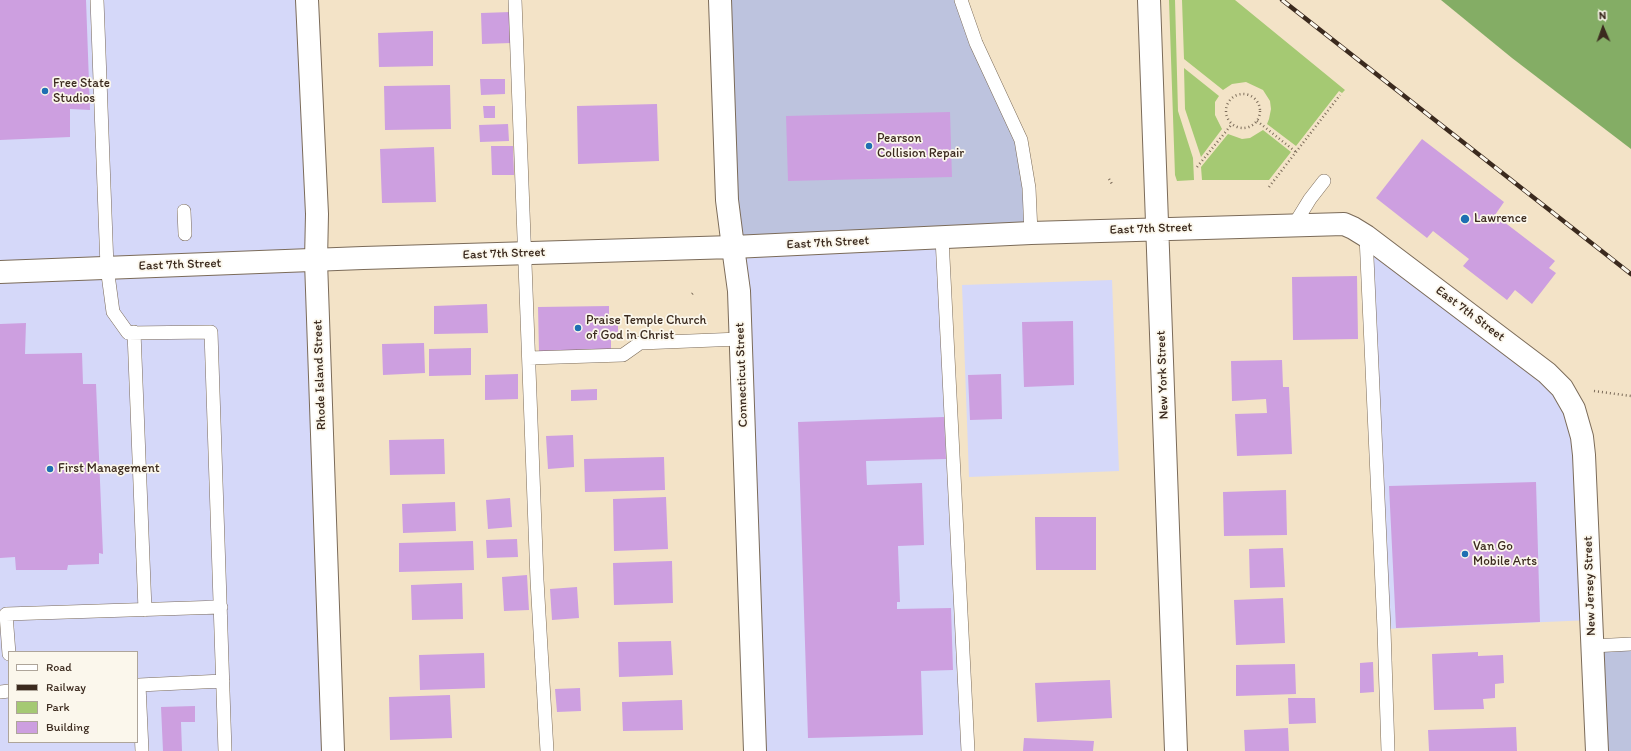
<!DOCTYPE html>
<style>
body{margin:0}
#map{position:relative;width:1631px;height:751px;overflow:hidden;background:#f3e3c7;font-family:Itim,sans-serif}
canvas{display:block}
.legend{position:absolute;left:8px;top:651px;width:130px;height:92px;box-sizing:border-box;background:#fbf7ec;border:1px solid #aea59a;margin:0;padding:5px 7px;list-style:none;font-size:12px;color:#3b2a1e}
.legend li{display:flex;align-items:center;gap:8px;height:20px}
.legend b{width:20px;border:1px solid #aea59a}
.north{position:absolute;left:1583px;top:8px;width:40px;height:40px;-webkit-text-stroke:3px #fbf7ec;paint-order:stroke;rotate:358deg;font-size:11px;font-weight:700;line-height:16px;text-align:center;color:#3b2a1e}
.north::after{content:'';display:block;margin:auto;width:14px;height:18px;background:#3b2a1e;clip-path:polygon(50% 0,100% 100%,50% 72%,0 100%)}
</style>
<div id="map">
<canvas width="1631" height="751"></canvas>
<ul class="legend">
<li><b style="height:5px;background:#fff"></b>Road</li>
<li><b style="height:5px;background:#3b2a1e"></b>Railway</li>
<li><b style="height:11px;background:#a5c973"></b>Park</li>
<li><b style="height:11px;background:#cd9fe0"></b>Building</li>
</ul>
<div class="north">N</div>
</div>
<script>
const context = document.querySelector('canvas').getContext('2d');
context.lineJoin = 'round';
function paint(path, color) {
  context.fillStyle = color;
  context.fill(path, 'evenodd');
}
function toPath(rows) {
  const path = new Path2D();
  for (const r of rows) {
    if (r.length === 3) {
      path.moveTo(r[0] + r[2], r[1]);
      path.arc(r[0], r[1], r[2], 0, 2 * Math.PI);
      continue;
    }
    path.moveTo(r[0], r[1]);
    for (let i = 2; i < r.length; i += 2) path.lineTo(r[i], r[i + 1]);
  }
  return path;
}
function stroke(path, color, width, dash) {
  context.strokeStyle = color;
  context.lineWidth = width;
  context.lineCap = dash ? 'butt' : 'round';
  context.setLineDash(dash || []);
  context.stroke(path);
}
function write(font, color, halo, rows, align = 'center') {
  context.font = font + ' Itim,sans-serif';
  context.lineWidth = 3.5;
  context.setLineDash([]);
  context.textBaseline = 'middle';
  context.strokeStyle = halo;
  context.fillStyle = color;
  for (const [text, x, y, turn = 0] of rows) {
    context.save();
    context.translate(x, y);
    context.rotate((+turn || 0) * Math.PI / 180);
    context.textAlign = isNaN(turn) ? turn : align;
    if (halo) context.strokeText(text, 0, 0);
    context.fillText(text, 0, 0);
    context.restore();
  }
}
paint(toPath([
 [0,0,307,0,333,751,0,751],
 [9,652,137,652,137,742,9,742],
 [1366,236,1568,398,1591,620,1384,629],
 [942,238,968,751,755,751,733,247],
 [1112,280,1119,471,969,477,962,285]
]), '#d5d8f9');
paint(toPath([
 [720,0,961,0,1021,140,1031,233,733,247],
 [1631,644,1631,751,1597,751,1592,646]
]), '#bdc3de');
paint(toPath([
 [1169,0,1175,0,1178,111,1193,158,1194,180,1177,181,1175,175],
 [1182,0,1235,0,1345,90,1342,93,1339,91,1296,146,1267,124,1269,119,1271,109,1270,101,1263,90,1246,82,1232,84,1223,90,1184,59],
 [1184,68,1219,96,1215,102,1215,115,1222,129,1201,157,1185,109],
 [1263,130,1291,152,1269,180,1202,180,1201,167,1228,134,1242,139,1250,138]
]), '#a5c973');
paint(toPath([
 [1441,0,1631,0,1631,149,1512,58]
]), '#84ad65');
paint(toPath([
 [0,0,86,0,90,110,70,109,70,137,0,140],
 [511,12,511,43,482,44,481,13],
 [433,31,433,66,379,67,378,33],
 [480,79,505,79,505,94,481,95],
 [450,85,451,129,385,130,384,86],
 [657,104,659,161,578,164,577,106],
 [483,106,495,106,495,118,484,118],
 [950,112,952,177,788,181,786,116],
 [508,124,509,141,480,142,479,125],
 [1422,139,1504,202,1495,215,1555,261,1549,268,1556,273,1532,304,1515,290,1507,300,1463,266,1469,259,1433,231,1427,238,1376,198],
 [491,146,513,146,514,175,492,175],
 [434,147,436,202,382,203,380,149],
 [1357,276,1358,339,1293,340,1292,277],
 [487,304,488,333,434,334,434,306],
 [609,306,609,320,618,319,618,336,611,337,611,350,539,352,538,307],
 [1073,321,1074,385,1024,387,1022,322],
 [26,323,25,354,82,353,83,384,96,384,103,554,99,553,99,564,68,565,67,570,16,570,15,557,0,558,0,324],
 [424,343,425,373,383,375,382,344],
 [471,348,471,375,429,376,429,349],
 [1282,360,1283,387,1289,387,1292,454,1237,456,1235,414,1267,413,1266,399,1232,401,1231,361],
 [518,374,518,399,485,400,485,375],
 [1001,374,1002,419,970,420,968,375],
 [597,389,597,400,571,401,571,390],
 [944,417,946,459,866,461,867,485,922,483,924,545,898,546,900,602,897,602,897,609,951,608,953,670,921,671,923,735,808,738,798,422],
 [573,435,574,467,548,469,546,436],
 [444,439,445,474,390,475,389,440],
 [664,457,665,490,585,492,584,459],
 [1536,482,1540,622,1396,628,1389,486],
 [1286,490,1287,535,1224,536,1223,492],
 [666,497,668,549,614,551,613,499],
 [510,498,512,527,488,529,486,500],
 [455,502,456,531,403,533,402,504],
 [1035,517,1096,517,1096,570,1036,570],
 [517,539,518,557,487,558,486,540],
 [473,541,474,570,399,572,399,543],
 [1283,548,1285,587,1250,588,1249,549],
 [672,561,673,603,614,605,613,563],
 [527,575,529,610,504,611,502,577],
 [462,583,463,619,412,620,411,585],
 [577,587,579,618,552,620,550,589],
 [1283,598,1285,643,1236,645,1234,600],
 [671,641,673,675,619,677,618,642],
 [1478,652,1478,656,1503,655,1504,683,1495,684,1495,698,1483,699,1484,709,1434,710,1432,654],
 [484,653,485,688,420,690,419,655],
 [1373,662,1374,692,1360,693,1360,663],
 [1295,664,1296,694,1236,696,1236,665],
 [1110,680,1112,718,1037,722,1035,683],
 [580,688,581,711,557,712,555,689],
 [450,695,452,738,390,740,389,697],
 [1288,698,1315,698,1316,723,1289,724],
 [682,700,683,730,623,731,622,702],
 [195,706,195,722,181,722,182,751,163,751,161,707],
 [1516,727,1517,751,1429,751,1428,730],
 [1288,728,1289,751,1245,751,1244,730],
 [1024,738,1094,741,1093,751,1023,751]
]), '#cd9fe0');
const service = toPath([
 [97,0,107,267,113,312,128,333,211,332,225,751],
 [515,0,537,580,547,751],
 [961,0,976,43,1021,140,1029,188,1031,233],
 [184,211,185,234],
 [1294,225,1310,199,1324,181],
 [1366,236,1384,629,1388,751],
 [942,238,968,751],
 [134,332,145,610],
 [529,358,623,355,640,343,740,339],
 [1592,646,1631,644],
 [9,654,6,614,221,607],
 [0,692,9,691],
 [142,751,139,685,223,681]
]);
const minor = toPath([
 [307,0,317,214,316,261,333,751],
 [720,0,727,200,733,247,1031,233,1344,224,1353,228,1366,236,1547,373,1562,388,1574,409,1582,437,1584,455,1597,751],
 [1149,0,1176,751]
]);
const tertiary = toPath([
 [0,272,363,258,733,247,739,291,755,751]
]);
stroke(service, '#7b6b59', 14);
stroke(minor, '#7b6b59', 24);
stroke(tertiary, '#7b6b59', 24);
stroke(toPath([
 [1243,111,17],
 [1257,121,1296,152],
 [1197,167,1232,124],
 [1109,179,1112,184],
 [1269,187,1340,95],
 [692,294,694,292],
 [1594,391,1631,396]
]), '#7b6b59', 2.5, [1, 3]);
stroke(service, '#fff', 13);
stroke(minor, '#fff', 22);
stroke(tertiary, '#fff', 22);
const rail = toPath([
 [1282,0,1631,274]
]);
stroke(rail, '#3b2a1e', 4.5);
stroke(rail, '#fbf7ec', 3, [9]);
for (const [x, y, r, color] of [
 [45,91,4,"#1f6fb2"],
 [869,146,4,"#1f6fb2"],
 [1465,219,5,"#1f6fb2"],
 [578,328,4,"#1f6fb2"],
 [50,469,4,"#1f6fb2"],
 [1465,554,4,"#1f6fb2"]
]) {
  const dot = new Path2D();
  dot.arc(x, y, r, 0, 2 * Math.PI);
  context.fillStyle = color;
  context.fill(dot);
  stroke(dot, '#fbf7ec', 1.5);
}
write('13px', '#3b2a1e', '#fbf7ec', [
 ["Free State",53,84],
 ["Studios",53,99],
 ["Pearson",877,139],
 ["Collision Repair",877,154],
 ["Lawrence",1474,219],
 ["Praise Temple Church",586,321],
 ["of God in Christ",586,336],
 ["First Management",58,469],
 ["Van Go",1473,547],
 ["Mobile Arts",1473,562]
], 'left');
write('13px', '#3b2a1e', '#fbf7ec', [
 ["East 7th Street",1151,229,-2],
 ["East 7th Street",828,243,-3],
 ["East 7th Street",504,254,-2],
 ["East 7th Street",180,265,-2],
 ["East 7th Street",1470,314,37],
 ["Rhode Island Street",320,375,-92],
 ["Connecticut Street",742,375,-92],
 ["New York Street",1163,375,-92],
 ["New Jersey Street",1590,586,-92]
]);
</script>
